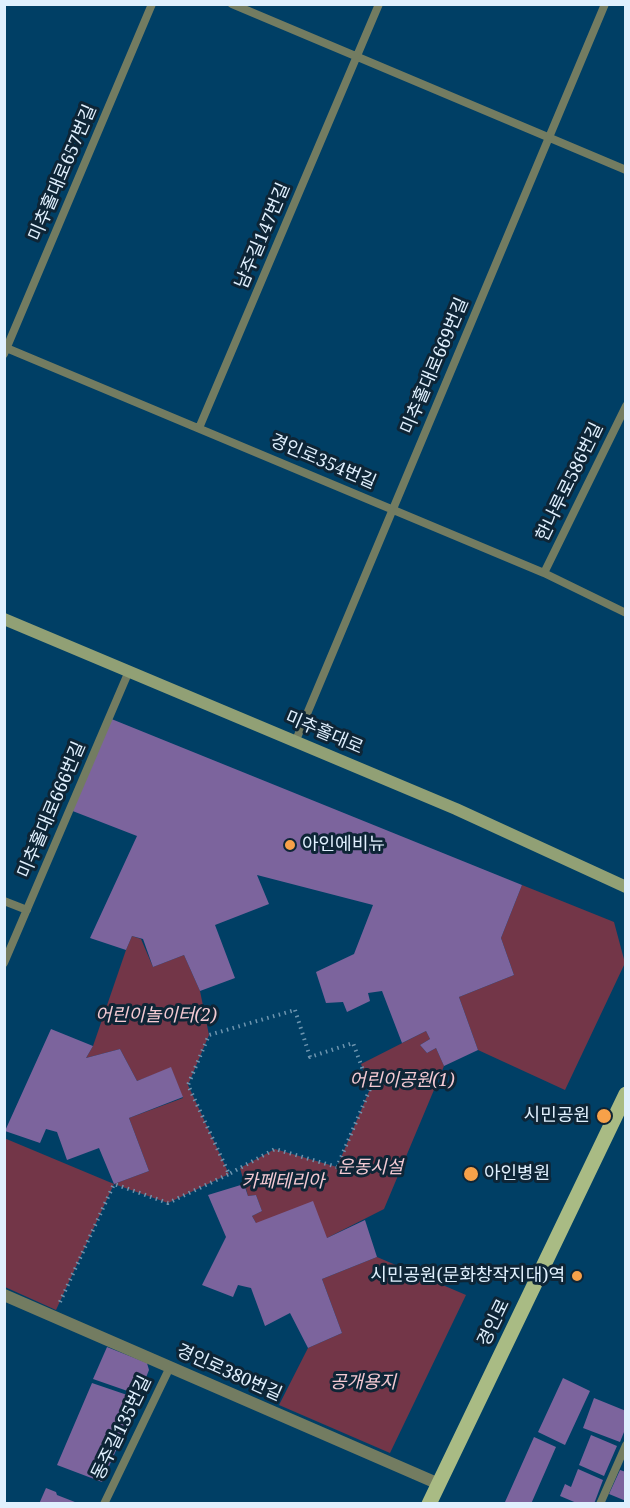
<!DOCTYPE html>
<meta charset="utf-8">
<style>
body{margin:0}
#map{position:relative;width:630px;height:1508px;overflow:hidden;background:#003f65;font-family:"Noto Serif",serif}
canvas{display:block}
.frame{position:absolute;inset:0;border:6px solid #e0f0fe;pointer-events:none}
</style>
<div id="map">
<canvas width="630" height="1508"></canvas>
<div class="frame"></div>
</div>
<script>
const context = document.querySelector('canvas').getContext('2d');
context.lineJoin = 'round';
function paint(path, color) {
  context.fillStyle = color;
  context.fill(path, 'evenodd');
}
function toPath(rows) {
  const path = new Path2D();
  for (const r of rows) {
    path.moveTo(r[0], r[1]);
    for (let i = 2; i < r.length; i += 2) path.lineTo(r[i], r[i + 1]);
  }
  return path;
}
function stroke(path, color, width, dash) {
  context.strokeStyle = color;
  context.lineWidth = width;
  context.lineCap = dash ? 'butt' : 'round';
  context.setLineDash(dash || []);
  context.stroke(path);
}
function write(font, color, halo, rows, align = 'center') {
  context.font = font + ' "Noto Serif","Noto Sans KR",serif';
  context.lineWidth = 6;
  context.setLineDash([]);
  context.textBaseline = 'middle';
  context.strokeStyle = halo;
  context.fillStyle = color;
  for (const [text, x, y, turn = 0] of rows) {
    context.save();
    context.translate(x, y);
    context.rotate((+turn || 0) * Math.PI / 180);
    context.textAlign = isNaN(turn) ? turn : align;
    if (halo) context.strokeText(text, 0, 0);
    context.fillText(text, 0, 0);
    context.restore();
  }
}
paint(toPath([
 [522,885,614,922,625,963,565,1090,478,1050,459,997,514,975,501,938],
 [132,936,141,939,153,967,184,955,200,991,209,1035,188,1085,229,1174,168,1203,114,1184,56,1310,5,1287,4,1138,114,1184,149,1171,129,1118,183,1098,171,1068,137,1081,120,1049,86,1058,93,1046,126,950],
 [426,1031,430,1039,420,1045,427,1053,436,1048,444,1066,384,1209,327,1238,256,1223,252,1216,262,1211,256,1195,248,1196,240,1168,275,1149,337,1167,370,1089,361,1064],
 [377,1257,466,1295,390,1453,279,1405,308,1348,342,1333,322,1279]
]), '#733648');
paint(toPath([
 [109,718,522,885,501,938,514,975,459,997,478,1050,444,1066,436,1048,427,1053,420,1045,430,1039,426,1031,402,1043,382,991,368,993,370,1001,347,1012,343,1002,326,1003,316,972,354,954,373,905,257,875,269,904,215,925,235,978,200,991,184,955,153,967,143,939,132,936,126,950,90,938,137,836,70,810],
 [51,1029,93,1046,86,1058,120,1049,137,1081,171,1067,183,1097,129,1118,149,1171,114,1184,99,1148,67,1160,57,1132,46,1129,40,1143,5,1131],
 [244,1184,248,1196,256,1195,262,1211,252,1216,256,1223,313,1201,327,1238,365,1220,377,1257,322,1279,342,1333,308,1348,290,1313,265,1326,251,1288,238,1285,233,1297,202,1285,226,1237,208,1195],
 [107,1347,147,1363,149,1370,139,1395,93,1379],
 [563,1378,590,1391,565,1445,538,1432],
 [92,1383,139,1399,102,1482,57,1465],
 [594,1398,626,1411,626,1427,620,1442,583,1428],
 [591,1435,617,1446,604,1476,579,1465],
 [534,1437,556,1447,531,1504,508,1504,505,1502],
 [578,1469,603,1480,594,1504,579,1504,560,1496,565,1484,571,1487],
 [620,1470,626,1472,626,1501,609,1494],
 [46,1488,56,1492,57,1495,80,1504,39,1504]
]), '#7c649d');
stroke(toPath([
 [295,1010,310,1057,353,1043,370,1089,337,1167,275,1149,229,1174,188,1085,209,1035,295,1010],
 [60,1302,114,1184,168,1203,229,1174]
]), '#6d95af', 4, [1.5, 4.5]);
stroke(toPath([
 [232,4,626,170],
 [4,347,544,573,626,613],
 [4,354,152,4],
 [199,428,379,4],
 [544,573,626,406],
 [296,740,605,4],
 [4,901,27,910],
 [4,963,129,671],
 [104,1504,170,1367],
 [600,1504,626,1445]
]), '#737c61', 8);
stroke(toPath([
 [4,1295,439,1484]
]), '#737c61', 12);
stroke(toPath([
 [4,619,456,809,626,887]
]), '#91a075', 12);
stroke(toPath([
 [429,1504,626,1094]
]), '#a9bb84', 15);
for (const [x, y, r, color] of [
 [290,845,6,"#f7a149"],
 [604,1116,8,"#f7a149"],
 [471,1174,8,"#f7a149"],
 [577,1276,6,"#f7a149"]
]) {
  const dot = new Path2D();
  dot.arc(x, y, r, 0, 2 * Math.PI);
  context.fillStyle = color;
  context.fill(dot);
  stroke(dot, '#0e2536', 2);
}
write('18px', '#e0f0fe', '#0e2536', [
 ["미추홀대로657번길",63,173,-67],
 ["남주길147번길",263,236,-67],
 ["미추홀대로669번길",435,366,-67],
 ["경인로354번길",323,462,23],
 ["한나루로586번길",570,482,-64],
 ["미추홀대로",324,733,23],
 ["미추홀대로666번길",52,810,-67],
 ["경인로",494,1323,-64],
 ["경인로380번길",229,1373,24],
 ["동주길135번길",122,1428,-64]
]);
write('18px', '#e0f0fe', '#0e2536', [
 ["아인에비뉴",302,845],
 ["시민공원",590,1116,"right"],
 ["아인병원",484,1174],
 ["시민공원(문화창작지대)역",565,1276,"right"]
], 'left');
write('italic 18px', '#f4cad3', '#0e2536', [
 ["어린이놀이터(2)",156,1016],
 ["어린이공원(1)",402,1081],
 ["운동시설",370,1168],
 ["카페테리아",283,1182],
 ["공개용지",363,1383]
]);
</script>
